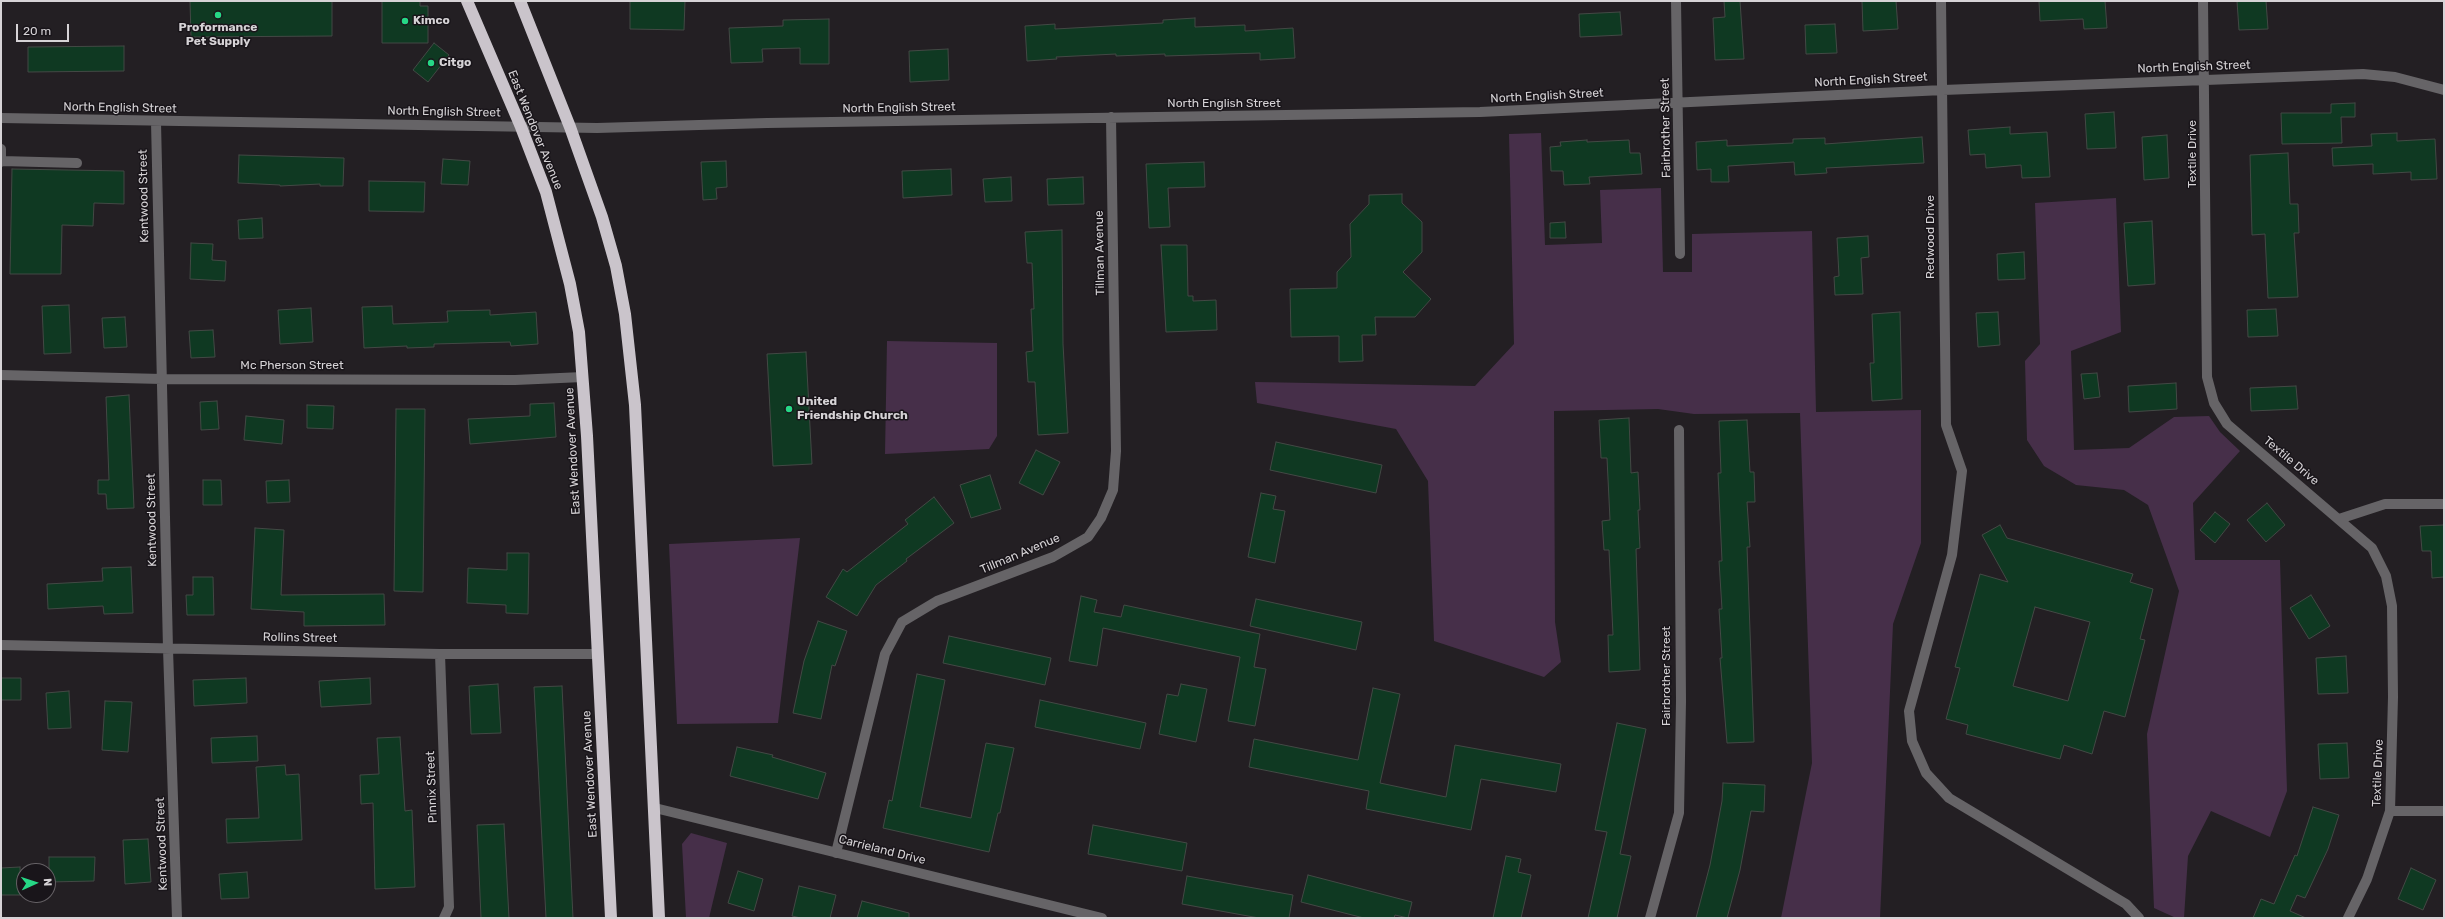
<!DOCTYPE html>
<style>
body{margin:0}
#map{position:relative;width:2445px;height:919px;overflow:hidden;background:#231f23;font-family:Rubik,sans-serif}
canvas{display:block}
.frame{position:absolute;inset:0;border:2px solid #d6d3d6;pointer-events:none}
.north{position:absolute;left:16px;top:863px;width:40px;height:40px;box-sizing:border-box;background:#19151a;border:1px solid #656165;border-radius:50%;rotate:87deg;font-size:11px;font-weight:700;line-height:16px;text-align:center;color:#d6d3d6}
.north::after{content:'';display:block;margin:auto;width:14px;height:18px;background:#26d886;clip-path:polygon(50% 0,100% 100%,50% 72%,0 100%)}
.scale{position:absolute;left:16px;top:24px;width:53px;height:18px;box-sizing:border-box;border:2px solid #d6d3d6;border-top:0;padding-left:5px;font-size:12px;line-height:14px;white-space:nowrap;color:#d6d3d6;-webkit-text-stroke:3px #19151a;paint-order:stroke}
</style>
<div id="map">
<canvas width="2445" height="919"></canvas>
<div class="frame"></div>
<div class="north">N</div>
<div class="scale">20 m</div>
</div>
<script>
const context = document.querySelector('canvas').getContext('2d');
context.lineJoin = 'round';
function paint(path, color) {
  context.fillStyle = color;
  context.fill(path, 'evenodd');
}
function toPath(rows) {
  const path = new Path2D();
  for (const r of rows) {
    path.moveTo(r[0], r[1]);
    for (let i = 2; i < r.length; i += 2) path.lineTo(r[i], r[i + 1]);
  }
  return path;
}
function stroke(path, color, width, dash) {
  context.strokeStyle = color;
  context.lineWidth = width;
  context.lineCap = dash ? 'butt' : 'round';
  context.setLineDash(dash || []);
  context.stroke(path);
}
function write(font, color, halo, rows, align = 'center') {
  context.font = font + ' Rubik,sans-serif';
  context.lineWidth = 3;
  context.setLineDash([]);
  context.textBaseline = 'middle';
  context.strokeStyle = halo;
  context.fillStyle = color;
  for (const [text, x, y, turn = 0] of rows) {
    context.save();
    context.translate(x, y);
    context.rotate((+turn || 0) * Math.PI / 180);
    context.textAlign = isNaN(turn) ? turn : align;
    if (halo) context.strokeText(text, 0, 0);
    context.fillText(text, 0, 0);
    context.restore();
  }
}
paint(toPath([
 [1541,133,1545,245,1602,243,1600,190,1661,188,1663,272,1692,272,1692,234,1812,231,1816,412,1921,410,1921,543,1893,624,1880,918,1781,918,1812,763,1800,413,1694,414,1658,409,1554,411,1555,622,1561,662,1544,677,1434,641,1428,481,1396,429,1257,403,1255,382,1475,386,1514,344,1509,134],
 [2116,198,2121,332,2071,351,2074,450,2129,448,2174,417,2209,416,2220,432,2240,451,2193,503,2195,560,2280,560,2287,791,2270,837,2211,811,2188,856,2184,918,2176,918,2154,908,2147,734,2179,591,2148,505,2124,490,2076,485,2044,466,2027,440,2025,361,2040,344,2035,203],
 [887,341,997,343,997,436,989,449,885,454],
 [800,538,778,723,677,724,669,544],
 [691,833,727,843,709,918,686,918,682,844]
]), '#462f49');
const building = toPath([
 [190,1,332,1,332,36,191,37,190,1],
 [382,1,420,1,420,6,428,6,428,43,382,43,382,1],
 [630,1,685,1,684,30,630,29,630,1],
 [1724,1,1740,1,1744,59,1715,60,1713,18,1725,17,1724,1],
 [1862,1,1896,1,1898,29,1863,31,1862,1],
 [2039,1,2105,1,2107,28,2084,29,2083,19,2040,21,2039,1],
 [2237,1,2266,1,2268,29,2239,30,2237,1],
 [1620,12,1622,35,1580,37,1579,14,1620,12],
 [1195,18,1195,27,1245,25,1245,31,1293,28,1295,58,1260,60,1260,53,1165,56,1165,54,1116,56,1116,54,1056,57,1057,59,1027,61,1025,26,1055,24,1055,29,1163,23,1163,20,1195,18],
 [829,19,829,64,800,64,800,48,762,49,763,62,731,63,729,28,783,26,783,20,829,19],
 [1835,24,1837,53,1806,54,1805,25,1835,24],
 [434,43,449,55,428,82,413,70,434,43],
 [124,46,124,71,28,72,28,47,124,46],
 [948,49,949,80,910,82,909,51,948,49],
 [2355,103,2355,117,2341,117,2342,143,2282,144,2281,113,2331,113,2331,104,2355,103],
 [2114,112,2116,148,2087,149,2085,114,2114,112],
 [2010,127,2010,134,2047,132,2050,177,2022,178,2021,165,1986,168,1985,154,1970,155,1968,130,2010,127],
 [2397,133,2397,141,2435,139,2437,179,2411,180,2411,172,2373,174,2373,164,2333,166,2332,148,2372,146,2371,134,2397,133],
 [2167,135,2169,178,2144,180,2142,137,2167,135],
 [1922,137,1924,163,1826,168,1827,173,1795,175,1794,162,1728,166,1729,182,1711,182,1711,169,1697,170,1696,142,1727,140,1727,146,1793,143,1793,139,1825,138,1825,144,1922,137],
 [1587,140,1587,142,1629,140,1630,153,1640,153,1642,174,1589,177,1590,184,1564,185,1563,171,1551,171,1550,147,1561,146,1560,142,1587,140],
 [2288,153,2290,204,2298,204,2299,233,2294,233,2298,297,2268,298,2265,234,2252,235,2250,155,2288,153],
 [239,155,344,158,343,186,320,186,320,184,280,186,280,185,238,183,239,155],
 [443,159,470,161,468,185,441,184,443,159],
 [726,161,727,187,716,188,717,199,703,200,701,162,726,161],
 [1204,162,1205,187,1168,188,1170,227,1149,228,1146,164,1204,162],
 [12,169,124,171,124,204,94,203,93,226,62,225,61,274,10,274,12,169],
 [951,169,952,195,903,198,902,171,951,169],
 [1011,177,1012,201,985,202,983,179,1011,177],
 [1083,177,1084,204,1048,205,1047,179,1083,177],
 [369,181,425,182,424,212,369,211,369,181],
 [1402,194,1402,203,1422,222,1422,252,1403,272,1431,299,1415,317,1375,317,1376,335,1362,335,1363,361,1339,362,1339,336,1291,337,1290,289,1337,288,1337,272,1351,257,1350,224,1369,204,1369,195,1402,194],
 [262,218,263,238,239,239,238,220,262,218],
 [2152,221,2155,284,2128,286,2124,223,2152,221],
 [1565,222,1566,238,1550,238,1550,223,1565,222],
 [1062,230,1063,344,1068,433,1038,435,1035,382,1028,382,1026,352,1033,351,1031,309,1034,309,1032,263,1027,263,1025,232,1062,230],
 [1868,236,1869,257,1861,258,1863,294,1835,295,1834,277,1839,276,1837,238,1868,236],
 [191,243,213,244,212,260,226,261,225,281,190,279,191,243],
 [1161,245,1187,245,1188,296,1193,296,1193,301,1216,300,1217,330,1166,332,1161,245],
 [2024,252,2025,279,1998,280,1997,254,2024,252],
 [69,305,71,353,44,354,42,306,69,305],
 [392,306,393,324,448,322,447,311,490,310,490,315,536,312,538,344,511,346,510,342,434,344,434,347,407,348,407,346,364,348,362,307,392,306],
 [311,308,313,342,280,344,278,310,311,308],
 [2276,309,2278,336,2248,337,2247,310,2276,309],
 [1900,312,1902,399,1872,401,1870,363,1874,363,1872,314,1900,312],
 [1998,312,2000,345,1978,347,1976,313,1998,312],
 [125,317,127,347,104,348,102,318,125,317],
 [213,330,215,357,191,358,189,331,213,330],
 [806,352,812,464,773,466,767,354,806,352],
 [2097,373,2100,397,2084,399,2081,374,2097,373],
 [2176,383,2177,409,2129,412,2128,386,2176,383],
 [2296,386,2298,409,2251,411,2250,388,2296,386],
 [129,395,134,508,107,509,106,494,98,494,98,480,109,480,106,397,129,395],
 [217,401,219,429,201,430,200,402,217,401],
 [554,403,556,437,470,444,468,419,530,416,530,404,554,403],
 [307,405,334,406,333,429,307,428,307,405],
 [396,409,425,409,423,592,394,591,396,409],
 [246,416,284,420,282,444,244,440,246,416],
 [1629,418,1631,473,1638,472,1640,510,1638,510,1640,548,1636,549,1640,670,1609,672,1608,635,1613,635,1609,550,1604,550,1602,521,1610,520,1607,458,1601,458,1599,420,1629,418],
 [1747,420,1750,472,1754,472,1755,502,1747,502,1750,547,1747,547,1754,742,1727,743,1720,658,1722,658,1719,609,1722,609,1719,561,1722,561,1718,473,1721,473,1719,421,1747,420],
 [1276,442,1382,465,1376,493,1270,470,1276,442],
 [1036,450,1060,462,1043,495,1019,483,1036,450],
 [990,475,1001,509,971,518,960,485,990,475],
 [203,480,221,480,222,505,203,505,203,480],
 [289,480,290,502,267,503,266,481,289,480],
 [1261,493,1276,496,1273,509,1285,511,1275,563,1248,557,1261,493],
 [934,497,954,523,906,559,907,561,876,585,857,616,826,597,843,569,847,572,908,524,905,520,934,497],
 [2267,503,2285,525,2266,542,2247,520,2267,503],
 [2215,512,2230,524,2215,543,2200,530,2215,512],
 [2000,525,2007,538,2133,574,2130,582,2153,589,2140,639,2145,640,2125,717,2104,711,2092,754,2064,745,2060,759,1966,734,1968,725,1946,719,1960,668,1955,667,1980,574,2008,582,1982,535,2000,525],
 [2035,607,2090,622,2068,701,2013,686,2035,607],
 [2444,525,2444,577,2432,578,2431,551,2422,551,2420,526,2444,525],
 [255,528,284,530,281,595,384,594,385,625,304,626,304,612,251,609,255,528],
 [507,553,529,553,528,614,506,613,506,605,467,603,468,568,507,570,507,553],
 [131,567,133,613,104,614,103,606,48,609,47,584,103,581,102,568,131,567],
 [193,577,213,577,214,615,187,615,186,595,193,595,193,577],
 [2311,595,2330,626,2309,639,2290,608,2311,595],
 [1081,596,1097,600,1094,612,1121,617,1124,605,1260,634,1254,667,1266,669,1255,726,1228,721,1240,657,1103,628,1097,666,1069,661,1081,596],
 [1256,599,1362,622,1356,650,1250,626,1256,599],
 [818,621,847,631,835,666,832,665,821,719,793,713,804,661,818,621],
 [949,636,1051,658,1045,685,943,663,949,636],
 [2346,656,2348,693,2318,694,2316,658,2346,656],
 [917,674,945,680,920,807,971,818,986,743,1014,748,1000,813,998,813,989,852,883,828,889,800,892,801,917,674],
 [1,678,21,678,21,700,1,700,1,678],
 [246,678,247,703,194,706,193,680,246,678],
 [370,678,371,704,321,707,319,681,370,678],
 [498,684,501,733,471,734,469,686,498,684],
 [1181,684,1207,689,1196,742,1159,734,1167,694,1178,696,1181,684],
 [562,686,573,918,546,918,534,687,562,686],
 [1373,688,1400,694,1380,783,1446,797,1455,745,1561,764,1556,792,1481,779,1471,830,1366,809,1369,791,1249,767,1254,739,1358,760,1373,688],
 [69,691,71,728,48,729,46,693,69,691],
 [1040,700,1146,723,1140,749,1035,727,1040,700],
 [105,701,132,702,128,752,102,750,105,701],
 [1617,723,1646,729,1620,854,1631,856,1617,918,1588,918,1607,832,1595,830,1617,723],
 [257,736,258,761,212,763,211,738,257,736],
 [400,737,405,811,412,810,415,887,375,889,373,803,361,804,360,775,379,774,377,738,400,737],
 [2347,743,2349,778,2320,779,2318,744,2347,743],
 [737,747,773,755,772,757,826,773,818,799,730,776,737,747],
 [285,765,286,775,299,774,302,840,227,843,226,819,259,818,256,767,285,765],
 [1723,783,1765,785,1764,812,1751,811,1740,870,1727,918,1696,918,1710,865,1722,801,1723,783],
 [2313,807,2339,815,2328,849,2305,898,2297,895,2290,911,2306,918,2253,918,2261,899,2274,904,2295,855,2297,856,2313,807],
 [504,824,509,918,481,918,477,825,504,824],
 [1093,825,1187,843,1182,871,1088,854,1093,825],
 [148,839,151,882,125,884,123,840,148,839],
 [1506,856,1521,859,1518,872,1531,875,1521,918,1493,918,1506,856],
 [49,857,95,857,94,881,49,882,49,857],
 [20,867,21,895,1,895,1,868,20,867],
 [2411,868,2436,880,2423,910,2398,899,2411,868],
 [738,871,763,879,754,911,728,903,738,871],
 [247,872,249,898,221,899,219,874,247,872],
 [1308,875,1412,902,1408,918,1395,915,1394,918,1364,918,1301,902,1308,875],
 [1187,876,1293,895,1289,918,1259,918,1182,904,1187,876],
 [799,886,836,895,830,918,801,918,792,916,799,886],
 [862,901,909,913,909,918,857,918,862,901]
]);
paint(building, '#0f3922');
stroke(building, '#434945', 1);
stroke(toPath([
 [1676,1,1680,254],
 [1941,1,1946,425,1962,471,1952,555,1909,711,1912,741,1926,773,1949,798,2126,904,2139,918],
 [2203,1,2207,377,2214,403,2227,424,2372,548,2386,576,2392,606,2393,697,2390,811,2367,879,2348,918],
 [1,118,597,128,767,123,1480,112,1943,90,2363,74,2395,77,2444,90],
 [156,122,168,649,177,918],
 [1,149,1,162],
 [2,161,77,163],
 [1,375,162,379,515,380,583,377],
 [2339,519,2385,504,2444,504],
 [1,645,440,654,598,654],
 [440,654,449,907,444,918],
 [655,808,1102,918],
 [2390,811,2444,811],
 [836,853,885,654,902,622,937,601,1053,557,1088,537,1101,518,1113,490,1116,451,1111,117],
 [1650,918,1679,813,1681,701,1679,430]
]), '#666467', 10);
stroke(toPath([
 [467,1,521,127,546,192,570,284,579,332,587,436,611,918],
 [520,1,570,127,602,217,616,266,625,314,635,405,659,918]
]), '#cac4cb', 12);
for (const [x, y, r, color] of [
 [218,15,4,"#26d886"],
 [405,21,4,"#26d886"],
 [431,63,4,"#26d886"],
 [789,409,4,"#26d886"]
]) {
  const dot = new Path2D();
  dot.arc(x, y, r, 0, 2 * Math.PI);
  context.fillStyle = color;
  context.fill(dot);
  stroke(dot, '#19151a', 1.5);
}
write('bold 12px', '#d6d3d6', '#19151a', [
 ["Kimco",413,21],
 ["Proformance",218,28,"center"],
 ["Pet Supply",218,42,"center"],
 ["Citgo",439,63],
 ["United",797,402],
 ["Friendship Church",797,416]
], 'left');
write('12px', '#d6d3d6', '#19151a', [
 ["North English Street",2194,67,-2],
 ["North English Street",1871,80,-3],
 ["North English Street",1547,96,-3],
 ["North English Street",1224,104],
 ["North English Street",120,108,1],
 ["North English Street",899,108,-1],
 ["North English Street",444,112,1],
 ["Fairbrother Street",1666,128,-91],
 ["East Wendover Avenue",535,130,68],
 ["Textile Drive",2193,154,-90],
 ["Kentwood Street",144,196,-91],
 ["Redwood Drive",1931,237,-90],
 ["Tillman Avenue",1100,253,-91],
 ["Mc Pherson Street",292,366],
 ["East Wendover Avenue",573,451,-93],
 ["Textile Drive",2291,461,40],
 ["Kentwood Street",152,520,-91],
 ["Tillman Avenue",1020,554,-23],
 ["Rollins Street",300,638,1],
 ["Fairbrother Street",1667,676,-90],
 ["Textile Drive",2378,773,-88],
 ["East Wendover Avenue",590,774,-93],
 ["Pinnix Street",432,787,-92],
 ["Kentwood Street",162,844,-92],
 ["Carrieland Drive",882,850,14]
]);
</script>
